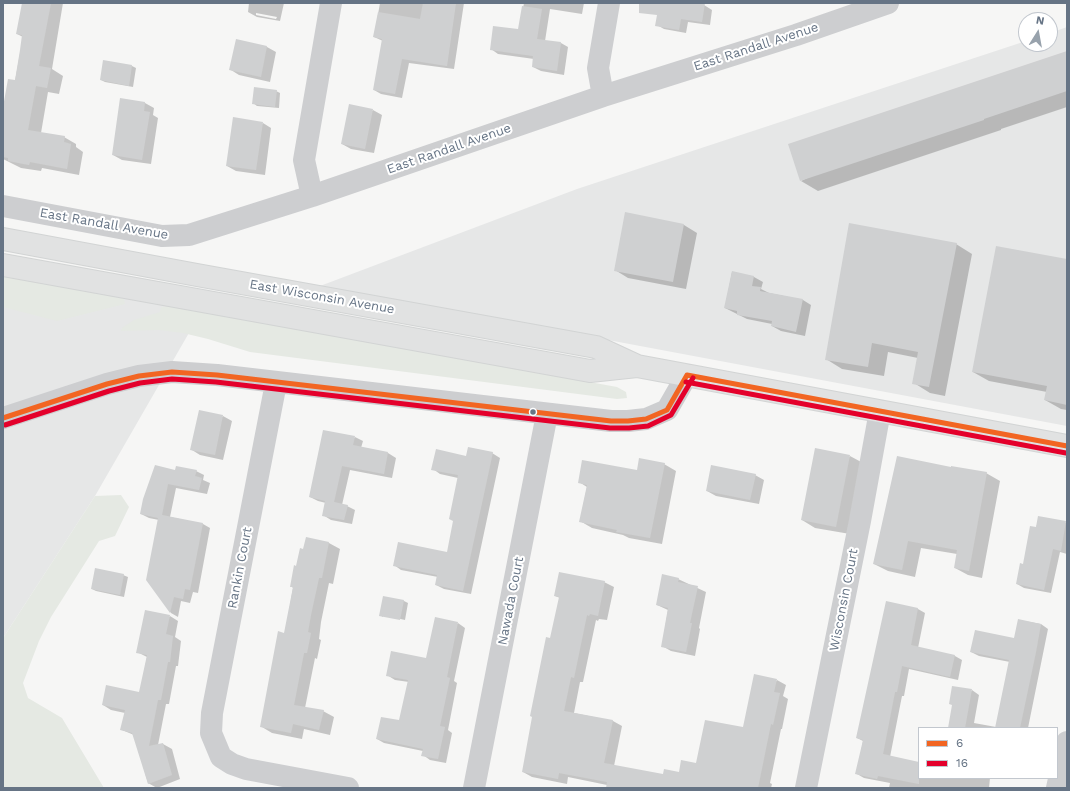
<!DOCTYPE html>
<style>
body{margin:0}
#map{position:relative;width:1070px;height:791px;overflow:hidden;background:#f6f6f5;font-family:"Work Sans",sans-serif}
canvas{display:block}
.frame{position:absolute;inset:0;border:4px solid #667485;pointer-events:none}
.legend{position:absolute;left:918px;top:727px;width:140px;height:52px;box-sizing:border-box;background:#fff;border:1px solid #c2c7ce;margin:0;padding:5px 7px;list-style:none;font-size:12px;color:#667485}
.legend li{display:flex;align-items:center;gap:8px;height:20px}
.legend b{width:20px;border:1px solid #c2c7ce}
.north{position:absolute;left:1018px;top:12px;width:40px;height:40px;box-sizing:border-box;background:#fff;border:1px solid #c2c7ce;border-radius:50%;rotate:11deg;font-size:11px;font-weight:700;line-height:16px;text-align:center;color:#667485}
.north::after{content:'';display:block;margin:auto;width:14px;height:18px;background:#98a2ac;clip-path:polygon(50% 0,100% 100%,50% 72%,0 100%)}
</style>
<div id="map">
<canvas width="1070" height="791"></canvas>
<div class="frame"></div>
<ul class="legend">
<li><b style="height:5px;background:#f26522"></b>6</li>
<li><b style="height:5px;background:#e4002b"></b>16</li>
</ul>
<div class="north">N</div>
</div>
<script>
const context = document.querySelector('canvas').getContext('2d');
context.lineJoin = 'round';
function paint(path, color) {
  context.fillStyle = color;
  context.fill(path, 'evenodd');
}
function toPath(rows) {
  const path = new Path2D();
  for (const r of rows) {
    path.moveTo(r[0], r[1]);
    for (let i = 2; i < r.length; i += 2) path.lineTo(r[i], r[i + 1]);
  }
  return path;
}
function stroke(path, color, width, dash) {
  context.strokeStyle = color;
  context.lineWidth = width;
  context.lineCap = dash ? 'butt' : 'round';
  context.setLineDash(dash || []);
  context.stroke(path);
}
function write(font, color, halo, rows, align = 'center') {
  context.font = font + ' "Work Sans",sans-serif';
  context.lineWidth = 4;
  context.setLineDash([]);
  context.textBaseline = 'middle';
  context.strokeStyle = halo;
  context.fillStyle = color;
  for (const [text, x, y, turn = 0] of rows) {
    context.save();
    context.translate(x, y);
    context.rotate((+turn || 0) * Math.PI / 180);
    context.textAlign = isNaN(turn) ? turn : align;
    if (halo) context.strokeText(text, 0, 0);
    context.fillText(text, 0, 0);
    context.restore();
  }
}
paint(toPath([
 [1067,27,1067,426,320,286,577,189,1026,41,1026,44,1050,44,1050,33],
 [3,276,201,312,95,496,3,638]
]), '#e6e7e7');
paint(toPath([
 [3,276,124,299,125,304,57,321,3,307],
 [170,306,617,387,626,392,627,398,617,399,250,352,208,339,183,333,159,330,121,331,122,328,134,320,160,312,161,307],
 [121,495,129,507,115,536,99,541,51,617,39,641,23,683,28,698,62,718,104,788,3,788,3,638,95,496]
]), '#e5e9e3');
paint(toPath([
 [23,3,63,3,52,69,63,76,59,94,48,92,41,133,64,137,76,144,76,147,83,152,79,175,42,168,41,171,21,168,3,159,3,116,15,81,23,37,17,34],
 [249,3,284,3,280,21,257,17,248,12],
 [256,13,277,17,276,19,256,15],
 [380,3,464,3,454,69,409,63,402,98,381,94,374,90,383,41,374,37],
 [524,3,584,3,582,14,550,9,545,41,561,43,568,47,564,75,541,71,533,67,534,59,498,54,491,49,519,30],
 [660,3,690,3,704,5,712,10,710,25,688,22,686,33,664,29,657,25],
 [237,41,267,47,276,52,270,82,239,75,231,70],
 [1067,52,1067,107,1001,129,1001,130,818,191,801,181],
 [104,61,132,66,136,68,133,87,105,82,101,80],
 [276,91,280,93,279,108,257,106,253,103],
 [121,100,145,103,154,108,153,115,158,118,151,164,122,160,113,155],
 [373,110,382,115,374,153,351,149,342,144],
 [263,123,271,128,265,175,236,171,227,166],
 [626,214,684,225,697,233,686,289,628,278,615,270],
 [956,244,972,254,945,396,930,393,914,383,918,358,888,352,884,376,842,369,826,359],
 [1067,265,1067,410,1061,409,1045,400,1047,392,989,381,973,372],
 [732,272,754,277,763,282,761,289,769,293,803,300,811,305,805,336,781,331,772,326,772,324,747,319,725,308],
 [223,416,232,421,223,460,200,455,192,450],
 [355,437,363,441,361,448,388,453,396,458,392,478,350,470,342,505,347,506,355,510,352,524,331,520,323,515,326,503,318,501,310,497],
 [492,453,500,458,471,594,444,589,436,585,438,577,401,570,394,565,448,554,454,522,458,478,440,474,433,469,467,457],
 [850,456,863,463,850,534,815,528,802,520],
 [664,464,676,471,662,544,629,538,623,535,592,528,580,521,587,487,579,482,637,471],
 [951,469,986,473,1000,481,982,578,968,575,955,568,957,554,921,548,915,577,888,571,874,564],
 [196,471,204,475,203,480,210,483,207,494,176,488,170,517,203,524,210,528,198,593,193,592,190,603,181,601,178,617,171,613,147,580,159,520,149,518,141,514,175,472],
 [755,475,764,480,759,504,716,496,707,491],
 [1039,517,1067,523,1067,554,1060,552,1051,593,1024,588,1017,584,1036,528],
 [307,538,329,543,340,549,333,584,329,583,321,622,319,639,321,640,317,659,315,658,305,708,323,711,334,717,330,735,304,729,302,739,272,733,262,727,285,634,293,588,291,586,304,550],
 [123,575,128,577,124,597,96,591,92,589],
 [678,579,706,592,699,628,700,629,695,656,671,651,662,646,668,610,657,605],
 [604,582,614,587,607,620,599,619,598,621,596,620,583,682,580,682,574,713,613,721,622,726,614,766,664,775,680,773,697,764,744,728,777,680,786,685,783,696,788,699,782,729,781,729,770,783,772,784,771,788,607,788,607,785,568,777,567,784,532,777,523,772,560,598,555,596],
 [384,597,404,601,408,603,405,620,383,615,383,617,380,615],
 [887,602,918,609,925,613,918,648,955,656,962,660,958,680,909,669,904,696,902,696,890,757,919,763,919,778,990,778,989,788,889,788,890,783,864,778,857,774,863,741,857,738],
 [170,616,178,621,175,637,181,641,178,666,176,666,169,704,166,704,158,745,163,744,172,749,180,779,157,788,148,783,134,735,122,730,125,713,111,710,103,705,140,693,147,657,137,652],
 [1019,620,1041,624,1048,629,1028,728,949,728,972,690,979,695,974,723,996,727,1010,662,979,656,971,652,1015,639],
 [458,623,465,628,454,681,457,683,448,730,452,733,446,763,430,760,423,755,423,751,384,743,377,739,400,721,409,682,395,680,387,675,427,659]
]), '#0003');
paint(toPath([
 [22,3,51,3,39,66,51,68,47,88,36,86,28,130,65,136,64,142,71,144,67,169,30,162,29,165,8,161,8,158,3,157,3,107,8,79,15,80,20,50,22,35,16,34],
 [423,3,456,3,447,66,402,59,395,94,373,90,382,39,373,37,378,12,420,19],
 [639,3,705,3,702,22,681,19,679,30,655,26,657,15,639,13],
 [522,6,542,9,537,39,561,42,557,71,532,67,533,56,490,50,493,26,518,29],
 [236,39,267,46,261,77,229,70],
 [1067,51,1067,91,984,119,984,120,800,181,788,144],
 [103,60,132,65,129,86,100,80],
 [254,87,277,90,275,107,252,104],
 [120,98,145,102,144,111,150,112,142,160,112,155],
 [349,104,373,109,365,149,341,144],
 [233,117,263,122,256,170,226,166],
 [625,212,684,224,673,282,614,271],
 [849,223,957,243,929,387,912,384,918,352,872,343,868,367,825,360],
 [996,246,1067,259,1067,405,1044,400,1047,386,972,372],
 [732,271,754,276,752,286,761,287,760,291,803,299,796,332,771,326,772,321,737,315,737,311,724,308],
 [199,410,223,415,215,455,190,450],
 [323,430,355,436,353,445,388,452,384,474,342,466,334,502,348,505,344,520,322,516,325,501,309,497],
 [468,447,493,452,463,591,435,585,437,575,393,566,398,542,447,552,453,521,449,519,458,475,431,470,436,449,466,456],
 [815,448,850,455,836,527,801,520],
 [897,456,951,467,951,466,987,472,969,571,954,568,957,550,908,541,902,570,873,564],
 [639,458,665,463,650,538,616,532,617,530,579,522,587,485,578,483,582,460,637,470],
 [155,465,175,470,176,466,197,470,195,476,202,478,199,490,168,484,162,515,203,523,190,590,185,589,183,599,174,597,170,613,146,580,158,518,140,514,143,499],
 [711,465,756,474,750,500,706,491],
 [1038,516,1066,521,1061,551,1053,549,1044,590,1016,584,1020,563,1023,564,1030,526,1036,527],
 [306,537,329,542,322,578,319,578,311,615,308,632,311,633,307,653,304,653,294,705,324,710,319,730,293,724,291,733,260,727,278,631,284,633,293,587,290,587,294,565,296,566,300,548,303,549],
 [95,568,124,574,120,595,91,589],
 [559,572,605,581,598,616,590,614,589,616,587,615,574,678,571,677,564,711,613,720,604,763,663,774,664,769,679,772,681,760,696,763,705,720,743,727,754,674,777,679,774,692,780,693,773,725,771,724,758,788,606,788,607,782,559,773,558,779,522,772,532,717,530,716,546,637,550,638,559,597,554,596],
 [662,574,679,578,678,582,698,586,690,623,692,623,686,652,661,647,668,608,656,605],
 [383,596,404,600,400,620,379,616],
 [886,601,918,608,911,645,955,655,950,677,902,666,897,692,895,692,883,754,919,762,919,784,878,776,877,779,855,774,863,740,856,738],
 [145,610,170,615,166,634,173,636,170,662,168,662,161,700,158,700,149,746,163,743,172,775,148,784,132,733,120,730,125,710,102,705,106,685,139,692,147,655,136,653],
 [435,617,458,622,447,677,450,678,440,726,445,727,438,759,421,756,423,749,376,739,381,717,399,720,408,680,386,676,391,651,426,658],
 [1018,619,1041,624,1036,652,1020,728,995,728,1009,660,970,652,975,630,1014,638],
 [952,686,972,689,965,728,948,728,952,705,949,704]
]), '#cfd0d1');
const secondary = toPath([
 [3,239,197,275,596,347,637,366,1067,446],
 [3,265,590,371,637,366]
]);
stroke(secondary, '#d2d4d4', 24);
stroke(toPath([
 [603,96,598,68,609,3],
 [312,196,304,160,331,3],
 [3,206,162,236,189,235,312,196,603,96,796,35,888,3],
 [276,383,212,713,211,733,221,757,232,764,246,769,348,788],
 [3,418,107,384,139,376,172,372,217,375,611,421,628,421,646,419,667,410,687,375],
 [474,788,547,414],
 [806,788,860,521,880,411],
 [1057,788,1067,742]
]), '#cdced0', 22);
stroke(secondary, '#e1e2e2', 22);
stroke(toPath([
 [687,375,1067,446],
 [3,418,107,384,139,376,172,372,217,375,611,421,628,421,646,419,667,410,687,375]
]), '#f26522', 5);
stroke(toPath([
 [686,382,1066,453],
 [5,425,109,391,140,383,172,379,216,382,610,428,629,428,648,426,671,415,693,378]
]), '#e4002b', 5);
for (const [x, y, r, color] of [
 [533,412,3.5,"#667485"]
]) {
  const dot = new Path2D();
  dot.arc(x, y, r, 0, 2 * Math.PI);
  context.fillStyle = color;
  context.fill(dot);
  stroke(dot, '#fff', 1.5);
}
write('13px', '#667485', '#fff', [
 ["East Randall Avenue",756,47,-18],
 ["East Randall Avenue",449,149,-19],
 ["East Randall Avenue",104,224,10],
 ["East Wisconsin Avenue",322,297,10],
 ["Rankin Court",240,568,-79],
 ["Wisconsin Court",844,600,-79],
 ["Nawada Court",511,601,-79]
]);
</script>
